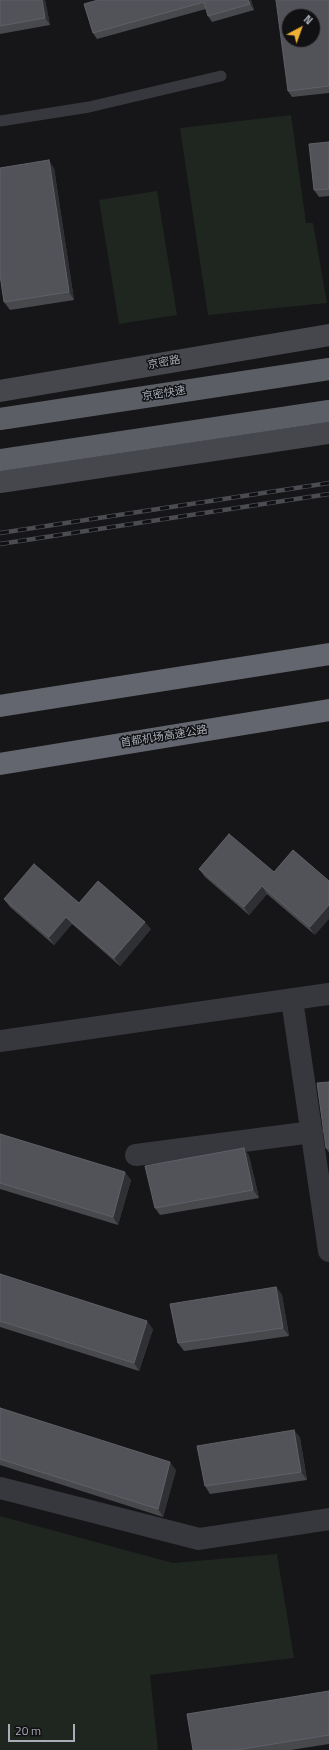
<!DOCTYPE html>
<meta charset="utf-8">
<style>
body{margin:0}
#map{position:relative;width:329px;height:1750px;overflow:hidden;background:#161618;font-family:"Titillium Web",sans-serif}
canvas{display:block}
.north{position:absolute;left:281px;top:8px;width:40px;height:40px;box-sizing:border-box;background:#111113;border:1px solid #4d4f55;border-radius:50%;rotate:41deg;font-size:11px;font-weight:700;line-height:16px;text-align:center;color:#a8adb8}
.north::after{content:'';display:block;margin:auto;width:14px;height:18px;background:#f2b134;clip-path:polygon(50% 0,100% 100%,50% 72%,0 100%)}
.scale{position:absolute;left:8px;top:1724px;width:67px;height:18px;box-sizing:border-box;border:2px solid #a8adb8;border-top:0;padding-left:5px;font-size:12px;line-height:14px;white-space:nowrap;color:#a8adb8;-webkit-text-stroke:3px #111113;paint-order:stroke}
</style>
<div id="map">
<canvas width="329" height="1750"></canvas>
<div class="north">N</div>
<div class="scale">20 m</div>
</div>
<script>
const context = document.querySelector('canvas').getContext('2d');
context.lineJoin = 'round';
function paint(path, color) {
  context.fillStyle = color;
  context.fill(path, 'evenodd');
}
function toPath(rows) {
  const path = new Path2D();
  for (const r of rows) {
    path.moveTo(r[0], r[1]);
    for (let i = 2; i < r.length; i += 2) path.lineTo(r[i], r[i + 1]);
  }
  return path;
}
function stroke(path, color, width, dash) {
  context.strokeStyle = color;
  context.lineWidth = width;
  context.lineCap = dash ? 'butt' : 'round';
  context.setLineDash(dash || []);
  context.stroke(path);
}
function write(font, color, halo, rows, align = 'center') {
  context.font = font + ' "Titillium Web","Noto Sans SC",sans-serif';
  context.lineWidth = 3;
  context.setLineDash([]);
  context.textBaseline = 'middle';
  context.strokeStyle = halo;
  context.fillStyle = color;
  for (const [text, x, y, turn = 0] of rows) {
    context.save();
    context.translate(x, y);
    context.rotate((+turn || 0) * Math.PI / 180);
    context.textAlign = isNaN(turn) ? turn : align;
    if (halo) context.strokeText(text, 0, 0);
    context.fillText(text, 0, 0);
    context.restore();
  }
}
paint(toPath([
 [291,115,306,223,313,223,327,303,208,315,180,128],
 [157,191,177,315,119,324,99,200],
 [0,1516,173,1563,277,1554,294,1658,150,1675,158,1750,0,1750]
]), '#1e261f');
stroke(toPath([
 [0,121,89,107,221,76]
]), '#37383d', 11);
stroke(toPath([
 [292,1000,329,1251],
 [0,1041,329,994],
 [136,1155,312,1132],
 [0,1488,199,1539,329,1519]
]), '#37383d', 22);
stroke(toPath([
 [0,391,329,335],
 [0,482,329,433]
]), '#45474d', 22);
stroke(toPath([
 [0,419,329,369],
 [0,460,329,411]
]), '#5b5e65', 22);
stroke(toPath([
 [0,706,329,654],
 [0,764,329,710]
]), '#63666e', 22);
const rail = toPath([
 [0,533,329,483],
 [0,544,329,494]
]);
stroke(rail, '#4a4c52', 4.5);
stroke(rail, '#111113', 3, [9]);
paint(toPath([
 [0,0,45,0,50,25,0,34],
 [251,0,254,10,212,22,208,16,206,9,97,39,93,33,84,4],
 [329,0,329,93,292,97,288,91],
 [329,142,329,196,319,197,314,190],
 [54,168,74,300,10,310,4,302],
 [199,869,274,872,315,935,267,894,249,915,205,877],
 [4,899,79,903,151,929,120,966,72,924,54,945,10,907],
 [329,1082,329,1153,326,1148],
 [0,1134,131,1180,118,1225,0,1189],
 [244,1148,249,1156,259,1198,160,1215,155,1208],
 [0,1274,153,1329,139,1371,0,1327],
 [276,1287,282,1295,289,1336,184,1351,178,1343],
 [0,1408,176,1470,163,1517,0,1465],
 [294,1430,300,1438,307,1480,210,1494,205,1486],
 [329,1691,329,1744,291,1750,193,1750]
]), '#47494d');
paint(toPath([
 [42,0,45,0,50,25,45,18],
 [248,0,251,0,254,10,250,4],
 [49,160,54,168,74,300,69,292],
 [262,886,267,894,249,915,244,907],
 [329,905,329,919,315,935,310,927],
 [66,917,72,924,54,945,49,937],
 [145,922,151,929,120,966,114,958],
 [244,1148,249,1156,259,1198,253,1190],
 [125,1172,131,1180,118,1225,113,1217],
 [276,1287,282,1295,289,1336,283,1328],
 [147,1321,153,1329,139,1371,134,1363],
 [294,1430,300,1438,307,1480,301,1472],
 [170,1462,176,1470,163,1517,158,1509]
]), '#2f3033');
const building = toPath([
 [0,0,42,0,45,18,0,26,0,0],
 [98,0,248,0,250,4,208,16,204,2,93,33,84,4,98,0],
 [276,0,329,0,329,86,288,91,276,0],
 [289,16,313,16,313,40,289,40,289,16],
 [329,142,329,189,314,190,309,144,329,142],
 [49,160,69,292,4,302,0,275,0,168,49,160],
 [229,834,274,872,293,850,329,881,329,905,310,927,262,886,244,907,199,869,229,834],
 [34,864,79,903,98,881,145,922,114,958,66,917,49,937,4,899,34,864],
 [329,1082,329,1148,326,1148,317,1083,329,1082],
 [0,1134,125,1172,113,1217,0,1183,0,1134],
 [244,1148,253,1190,155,1208,145,1166,244,1148],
 [0,1274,147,1321,134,1363,0,1321,0,1274],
 [276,1287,283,1328,178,1343,170,1304,276,1287],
 [0,1408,170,1462,158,1509,0,1459,0,1408],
 [294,1430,301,1472,205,1486,197,1446,294,1430],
 [329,1691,329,1735,236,1750,193,1750,187,1714,329,1691]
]);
paint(building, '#525359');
stroke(building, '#5f6168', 1);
write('11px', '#a8adb8', '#111113', [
 ["京密路",164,363,-10],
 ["京密快速",164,394,-9],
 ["首都机场高速公路",164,737,-9]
]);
</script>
